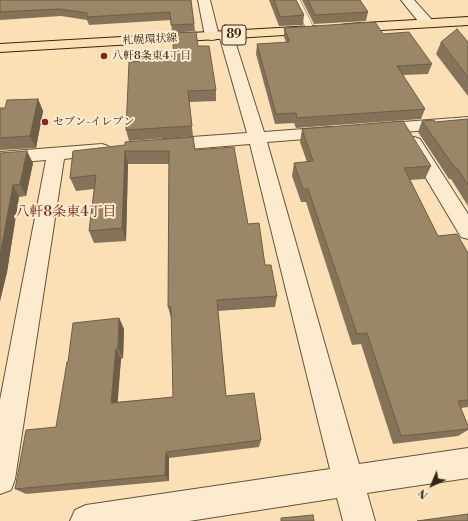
<!DOCTYPE html>
<meta charset="utf-8">
<style>
body{margin:0}
#map{position:relative;width:468px;height:521px;overflow:hidden;background:#fbe0b5;font-family:"Libre Bodoni",serif}
canvas{display:block}
.north{position:absolute;left:412px;top:465px;width:40px;height:40px;-webkit-text-stroke:3px #fcebcf;paint-order:stroke;rotate:224deg;font-size:11px;font-weight:700;line-height:16px;text-align:center;color:#322513}
.north::after{content:'';display:block;margin:auto;width:14px;height:18px;background:#322513;clip-path:polygon(50% 0,100% 100%,50% 72%,0 100%)}
</style>
<div id="map">
<canvas width="468" height="521"></canvas>
<div class="north">N</div>
</div>
<script>
const context = document.querySelector('canvas').getContext('2d');
context.lineJoin = 'round';
function toPath(rows) {
  const path = new Path2D();
  for (const r of rows) {
    path.moveTo(r[0], r[1]);
    for (let i = 2; i < r.length; i += 2) path.lineTo(r[i], r[i + 1]);
  }
  return path;
}
function stroke(path, color, width, dash) {
  context.strokeStyle = color;
  context.lineWidth = width;
  context.lineCap = dash ? 'butt' : 'round';
  context.setLineDash(dash || []);
  context.stroke(path);
}
function paint(path, color) {
  context.fillStyle = color;
  context.fill(path, 'evenodd');
}
function write(font, color, halo, rows, align = 'center') {
  context.font = font + ' "Libre Bodoni","Noto Serif JP",serif';
  context.lineWidth = 4;
  context.setLineDash([]);
  context.textBaseline = 'middle';
  context.strokeStyle = halo;
  context.fillStyle = color;
  for (const [text, x, y, turn = 0] of rows) {
    context.save();
    context.translate(x, y);
    context.rotate((+turn || 0) * Math.PI / 180);
    context.textAlign = isNaN(turn) ? turn : align;
    if (halo) context.strokeText(text, 0, 0);
    context.fillText(text, 0, 0);
    context.restore();
  }
}
const lane = toPath([
 [292,0,300,0,315,30,314,32,311,32,307,30,292,0]
]);
const street = toPath([
 [198,0,210,0,219,36,217,39,212,40,207,39,205,36,198,0],
 [401,0,414,0,432,20,433,23,432,26,422,26,401,0],
 [226,31,231,32,233,35,264,132,331,127,337,128,340,132,337,136,331,137,267,142,359,464,468,448,468,478,367,493,375,521,343,521,337,498,189,521,70,521,75,510,86,505,330,469,250,144,164,151,158,149,155,145,158,141,164,139,247,133,219,35,221,32,226,31],
 [468,117,468,127,377,134,371,133,369,129,371,125,377,124,468,117],
 [414,137,420,139,468,214,468,239,461,237,405,143,408,139,414,137],
 [102,144,108,146,111,150,108,154,64,159,15,479,11,490,0,494,0,400,46,160,0,164,0,152,102,144]
]);
const primary = toPath([
 [468,17,468,25,347,32,342,31,340,28,342,25,347,24,468,17],
 [313,26,318,27,320,30,318,33,0,52,0,44,313,26]
]);
stroke(lane, '#64543c', 1);
stroke(street, '#64543c', 2);
stroke(primary, '#322513', 2);
paint(lane, '#fcebcf');
paint(street, '#fcebcf');
paint(primary, '#fbe0b5');
paint(toPath([
 [0,0,191,0,195,31,172,33,171,20,89,25,87,20,61,16,0,20],
 [269,0,296,0,304,15,303,25,279,26],
 [302,0,360,0,368,12,366,21,314,24],
 [284,28,383,34,432,64,428,74,403,75,425,109,421,119,296,128,294,123,275,124,256,54,257,44,286,42,284,37],
 [441,42,468,42,468,96,436,54],
 [198,46,216,90,216,101,189,102,193,136,129,141,126,130,142,61,174,56],
 [38,99,43,111,36,148,0,150,0,108,5,108],
 [468,119,468,206,451,179,449,179,418,132,422,121,435,122],
 [302,129,431,166,425,179,410,180,438,236,468,253,468,407,461,408,468,426,468,430,458,436,393,444,361,344,352,345,306,202,301,202,292,176,294,163,307,162,300,142],
 [195,150,248,224,277,296,275,307,218,311,226,396,261,440,259,447,169,458,169,481,26,494,15,489,56,427,68,362,119,318,124,329,123,358,121,359,117,402,173,397,172,318,171,318,168,307,169,164,128,164,126,241,94,243,89,231,94,189,76,191,70,178,73,151],
 [0,153,33,163,26,196,19,197,7,272,0,301]
]), '#857359');
paint(toPath([
 [38,99,43,111,36,148,30,136],
 [27,151,33,163,26,196,20,184],
 [125,151,128,164,126,241,122,228],
 [13,185,19,197,7,272,0,301,0,256],
 [119,318,124,329,123,358,118,348],
 [116,349,121,359,117,411,111,403],
 [166,452,169,458,169,481,165,475]
]), '#6c5e48');
const building = toPath([
 [0,0,191,0,194,24,171,25,170,12,87,17,87,13,59,9,0,12,0,0],
 [274,0,296,0,304,15,280,17,274,0],
 [308,0,360,0,368,12,315,15,308,0],
 [375,22,383,34,409,32,432,64,397,66,425,109,297,118,296,113,276,114,257,44,289,42,288,40,289,40,284,28,375,22],
 [457,29,468,42,468,77,441,42,457,29],
 [196,32,198,46,209,46,216,90,188,91,192,126,126,130,129,62,142,61,142,58,174,56,172,33,196,32],
 [38,99,30,136,0,138,0,108,5,108,7,100,38,99],
 [468,119,468,185,457,168,455,168,422,121,434,120,435,122,468,119],
 [403,121,431,166,404,168,438,236,457,234,468,253,468,400,458,401,468,426,468,429,401,436,367,333,357,334,308,189,303,189,294,163,313,161,302,129,403,121],
 [193,137,195,150,234,147,248,224,259,223,265,265,271,265,277,296,217,300,226,396,254,393,261,440,166,452,165,475,15,489,26,430,56,427,67,362,68,362,73,323,119,318,118,348,116,349,111,403,173,397,171,307,168,307,169,151,125,151,122,228,89,231,96,175,70,178,73,151,125,145,125,142,193,137],
 [27,151,20,184,13,185,0,256,0,153,27,151],
 [468,514,468,521,417,521,468,514],
 [313,515,314,521,281,521,281,518,313,515]
]);
paint(building, '#9b8667');
stroke(building, '#6c5e48', 1);
for (const [x, y, r, color] of [
 [104,56,4,"#8f2418"],
 [45,122,4,"#8f2418"]
]) {
  const dot = new Path2D();
  dot.arc(x, y, r, 0, 2 * Math.PI);
  context.fillStyle = color;
  context.fill(dot);
  stroke(dot, '#fcebcf', 1.5);
}
write('11px', '#322513', '#fcebcf', [
 ["札幌環状線",150,40,-3]
]);
write('11px', '#322513', '#fcebcf', [
 ["八軒8条東4丁目",112,56],
 ["セブン-イレブン",53,122]
], 'left');
for (const [x, y, w] of [
 [234,35,24]
]) {
  const box = new Path2D();
  box.roundRect(x - w / 2, y - 10, w, 20, 3);
  context.fillStyle = '#fcebcf';
  context.fill(box);
  stroke(box, '#322513', 1);
}
write('bold 12px', '#322513', null, [
 ["89",234,35]
]);
write('14px', '#7a1f14', '#fcebcf', [
 ["八軒8条東4丁目",66,213]
]);
</script>
